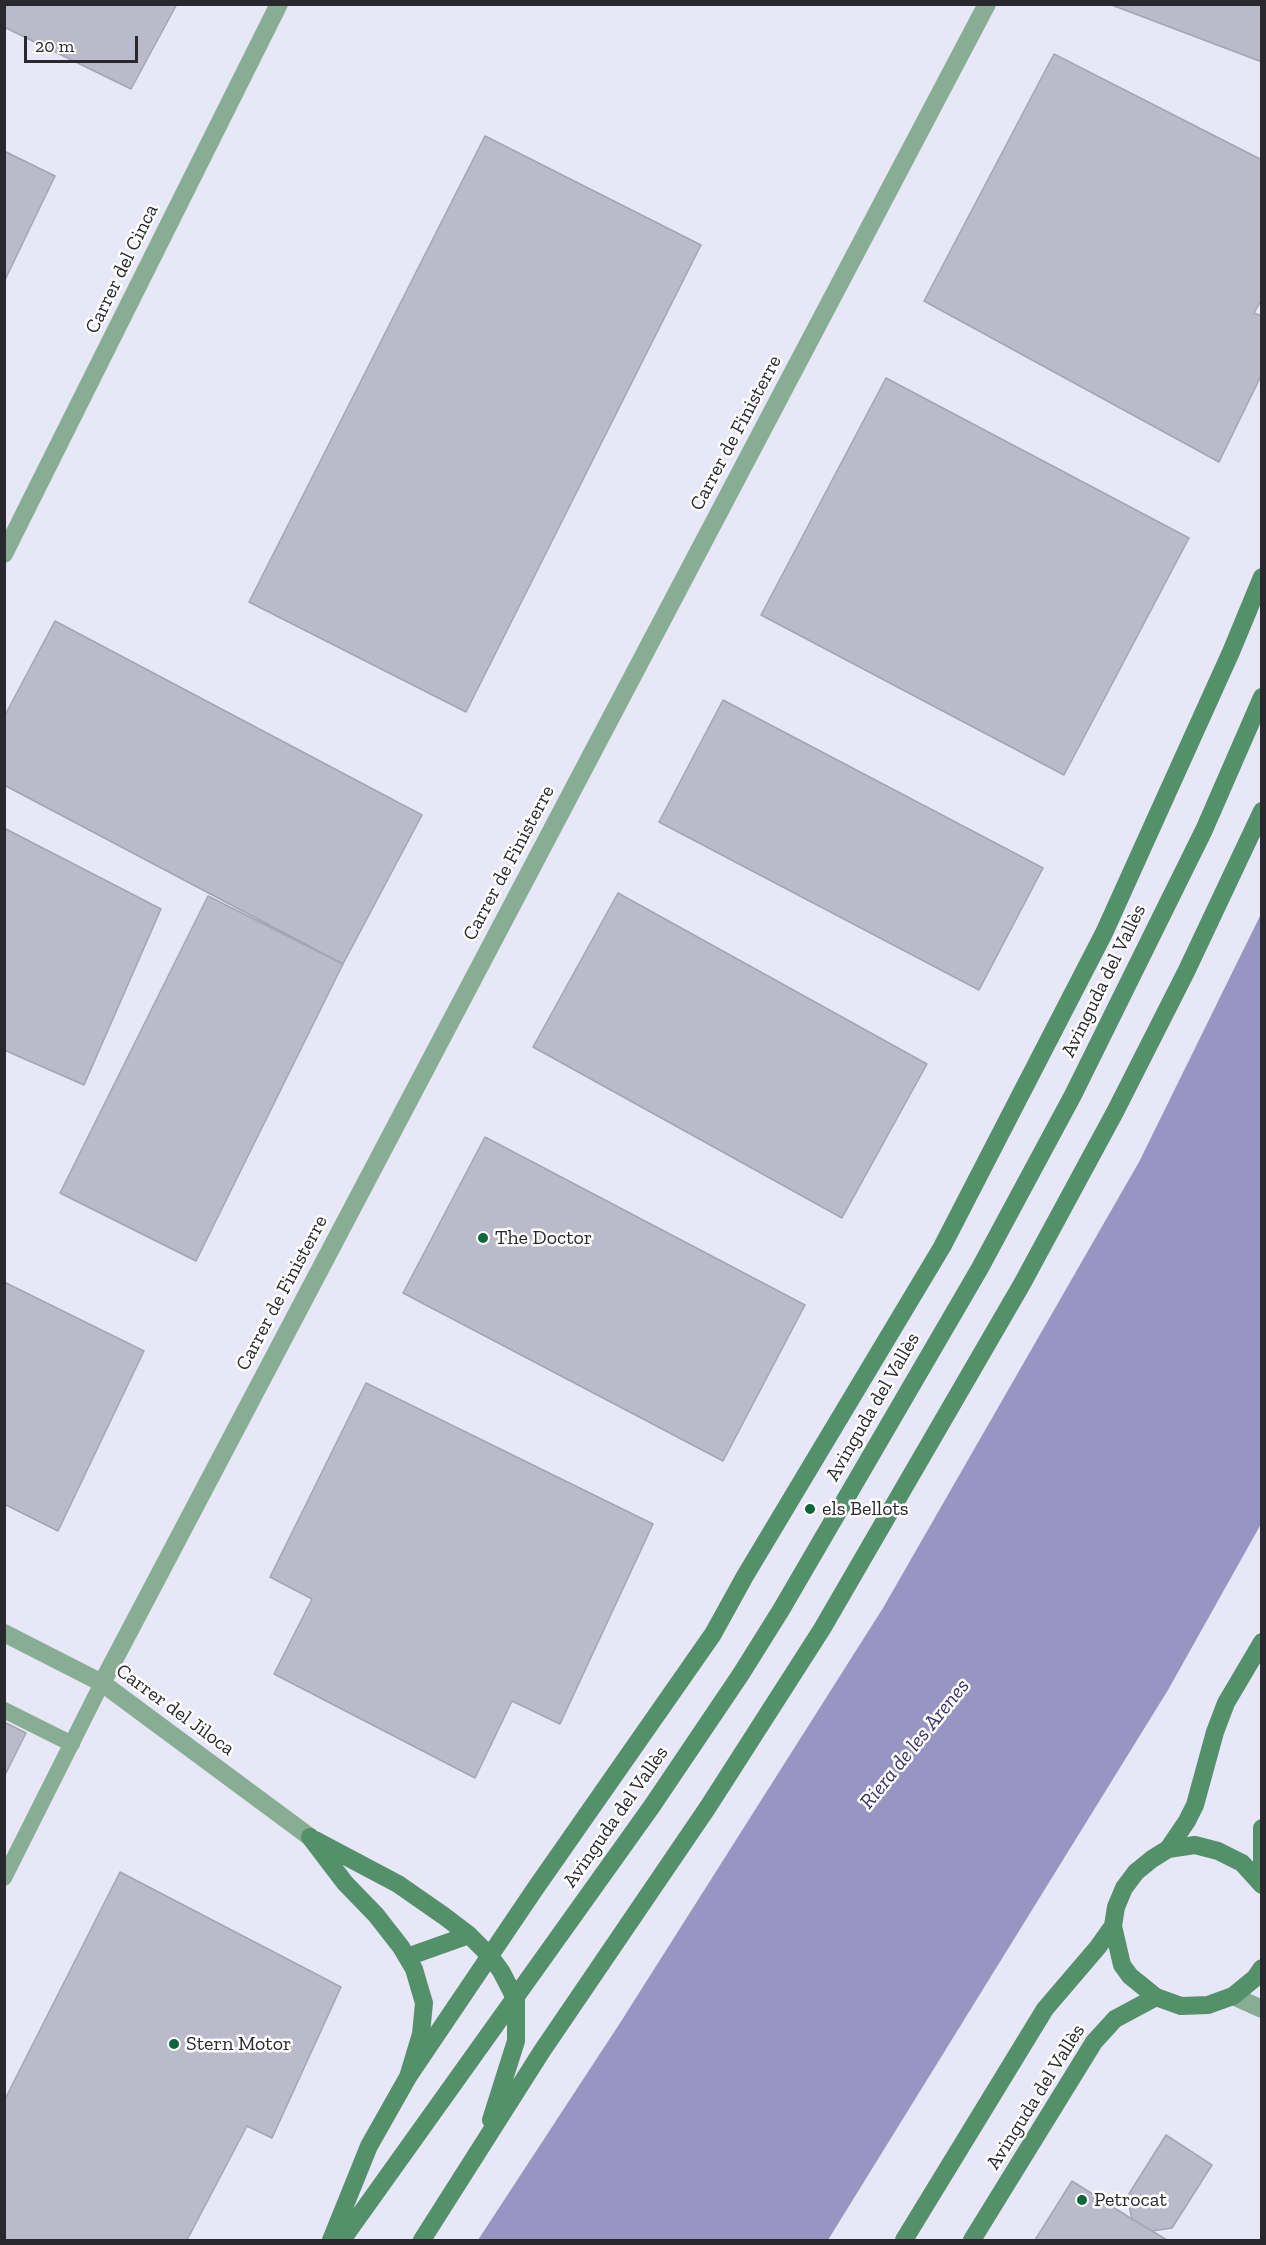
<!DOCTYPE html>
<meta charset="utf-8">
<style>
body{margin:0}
#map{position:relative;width:1266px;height:2245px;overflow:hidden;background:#e7e7f7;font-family:"Zilla Slab",serif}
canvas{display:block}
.frame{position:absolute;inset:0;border:6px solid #29282e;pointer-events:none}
.scale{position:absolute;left:24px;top:36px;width:114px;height:27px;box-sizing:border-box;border:3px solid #29282e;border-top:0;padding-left:8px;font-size:18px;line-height:21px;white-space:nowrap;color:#29282e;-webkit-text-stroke:4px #fff;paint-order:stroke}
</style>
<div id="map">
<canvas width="1266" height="2245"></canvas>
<div class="frame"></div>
<div class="scale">20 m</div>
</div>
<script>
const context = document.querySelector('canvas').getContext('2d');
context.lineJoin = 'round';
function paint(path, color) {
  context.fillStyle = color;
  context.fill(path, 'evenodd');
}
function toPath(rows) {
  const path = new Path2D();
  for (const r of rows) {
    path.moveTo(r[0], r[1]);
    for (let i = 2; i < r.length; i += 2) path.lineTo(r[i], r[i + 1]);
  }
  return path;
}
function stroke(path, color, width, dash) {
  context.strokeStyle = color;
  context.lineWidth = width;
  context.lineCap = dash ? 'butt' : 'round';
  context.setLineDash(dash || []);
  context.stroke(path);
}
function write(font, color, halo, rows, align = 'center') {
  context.font = font + ' "Zilla Slab",serif';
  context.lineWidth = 5;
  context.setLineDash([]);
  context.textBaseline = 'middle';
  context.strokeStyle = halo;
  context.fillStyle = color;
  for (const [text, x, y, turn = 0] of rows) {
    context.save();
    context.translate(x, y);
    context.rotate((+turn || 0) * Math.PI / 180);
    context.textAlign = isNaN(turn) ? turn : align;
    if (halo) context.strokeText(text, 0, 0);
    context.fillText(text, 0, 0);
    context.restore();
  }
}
paint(toPath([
 [1261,914,1261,1524,1168,1690,828,2240,478,2240,620,2023,883,1608,1139,1162]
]), '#9895c2');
const building = toPath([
 [4,4,177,4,131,89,4,27,4,4],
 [1109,4,1262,4,1262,62,1109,4],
 [1054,54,1262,160,1262,299,1254,313,1262,316,1262,374,1219,462,924,301,1054,54],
 [485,136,701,245,466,712,249,602,485,136],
 [4,151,55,176,4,282,4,151],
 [886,378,1189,538,1064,775,761,615,886,378],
 [55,621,422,815,343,964,4,785,4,717,55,621],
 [723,700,1043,868,979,990,659,822,723,700],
 [4,828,161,909,84,1085,4,1050,4,828],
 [618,893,927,1064,842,1218,533,1047,618,893],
 [208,896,343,964,196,1261,60,1193,208,896],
 [485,1137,805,1305,723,1461,403,1293,485,1137],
 [4,1282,144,1351,58,1531,4,1504,4,1282],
 [366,1383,653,1524,560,1724,512,1701,475,1778,274,1674,312,1599,270,1577,366,1383],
 [4,1722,26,1733,4,1777,4,1722],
 [120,1872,341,1987,272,2138,247,2126,187,2240,4,2240,4,2101,120,1872],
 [1166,2135,1212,2165,1172,2228,1152,2231,1132,2219,1127,2197,1166,2135],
 [1072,2181,1132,2219,1167,2240,1035,2240,1072,2181]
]);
paint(building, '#bbbaca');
stroke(building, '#a4a4b3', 1.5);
stroke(toPath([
 [4,1710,72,1744],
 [4,1878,102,1683]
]), '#87ad93', 16);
stroke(toPath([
 [4,554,279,4],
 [4,1633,102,1683,310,1837],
 [102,1683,987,4],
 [1233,1996,1262,2009]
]), '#87ad93', 18);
stroke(toPath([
 [1262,1828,1262,1864],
 [310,1837,345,1883,376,1915,401,1947,414,1969,424,2003,421,2034,408,2077,369,2146,331,2240],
 [315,1840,398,1884,444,1916,469,1935,490,1956,501,1971,516,2000,516,2041,491,2120],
 [1168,1849,1187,1821,1195,1805,1215,1732,1226,1703,1262,1642],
 [1262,1885,1242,1863,1218,1851,1195,1845,1168,1849,1152,1859,1136,1872,1124,1888,1116,1907,1113,1926,1122,1965,1130,1976,1156,1997,1181,2006,1208,2005,1233,1996,1255,1978,1262,1968],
 [407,1957,469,1935],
 [408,2077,535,1889,713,1634,745,1576,942,1247,1104,933,1231,652,1262,577],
 [342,2240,652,1806,741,1674,781,1610,980,1268,1073,1095,1204,830,1262,697],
 [422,2240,542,2051,708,1807,822,1629,1022,1284,1115,1112,1186,972,1262,811],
 [904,2240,1045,2009,1098,1947,1113,1926],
 [972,2240,1094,2042,1115,2019,1156,1997]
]), '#54906a', 18);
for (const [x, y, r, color] of [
 [483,1238,6,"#0b673a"],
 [810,1509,6,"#0b673a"],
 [174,2044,6,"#0b673a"],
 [1082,2200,6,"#0b673a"]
]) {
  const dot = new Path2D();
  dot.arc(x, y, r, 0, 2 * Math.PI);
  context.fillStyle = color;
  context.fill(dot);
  stroke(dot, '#fff', 2);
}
write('20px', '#29282e', '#fff', [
 ["Carrer del Cinca",122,269,-64],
 ["Carrer de Finisterre",736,433,-62],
 ["Carrer de Finisterre",509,863,-62],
 ["Avinguda del Vallès",1104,981,-64],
 ["Carrer de Finisterre",282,1293,-62],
 ["Avinguda del Vallès",873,1407,-60],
 ["Carrer del Jiloca",175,1710,36],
 ["Avinguda del Vallès",616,1817,-55],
 ["Avinguda del Vallès",1036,2097,-58]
]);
write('20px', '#29282e', '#fff', [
 ["The Doctor",495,1238],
 ["els Bellots",822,1509],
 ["Stern Motor",186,2044],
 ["Petrocat",1094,2200]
], 'left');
write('italic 21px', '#383068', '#fff', [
 ["Riera de les Arenes",915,1744,-51]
]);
</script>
